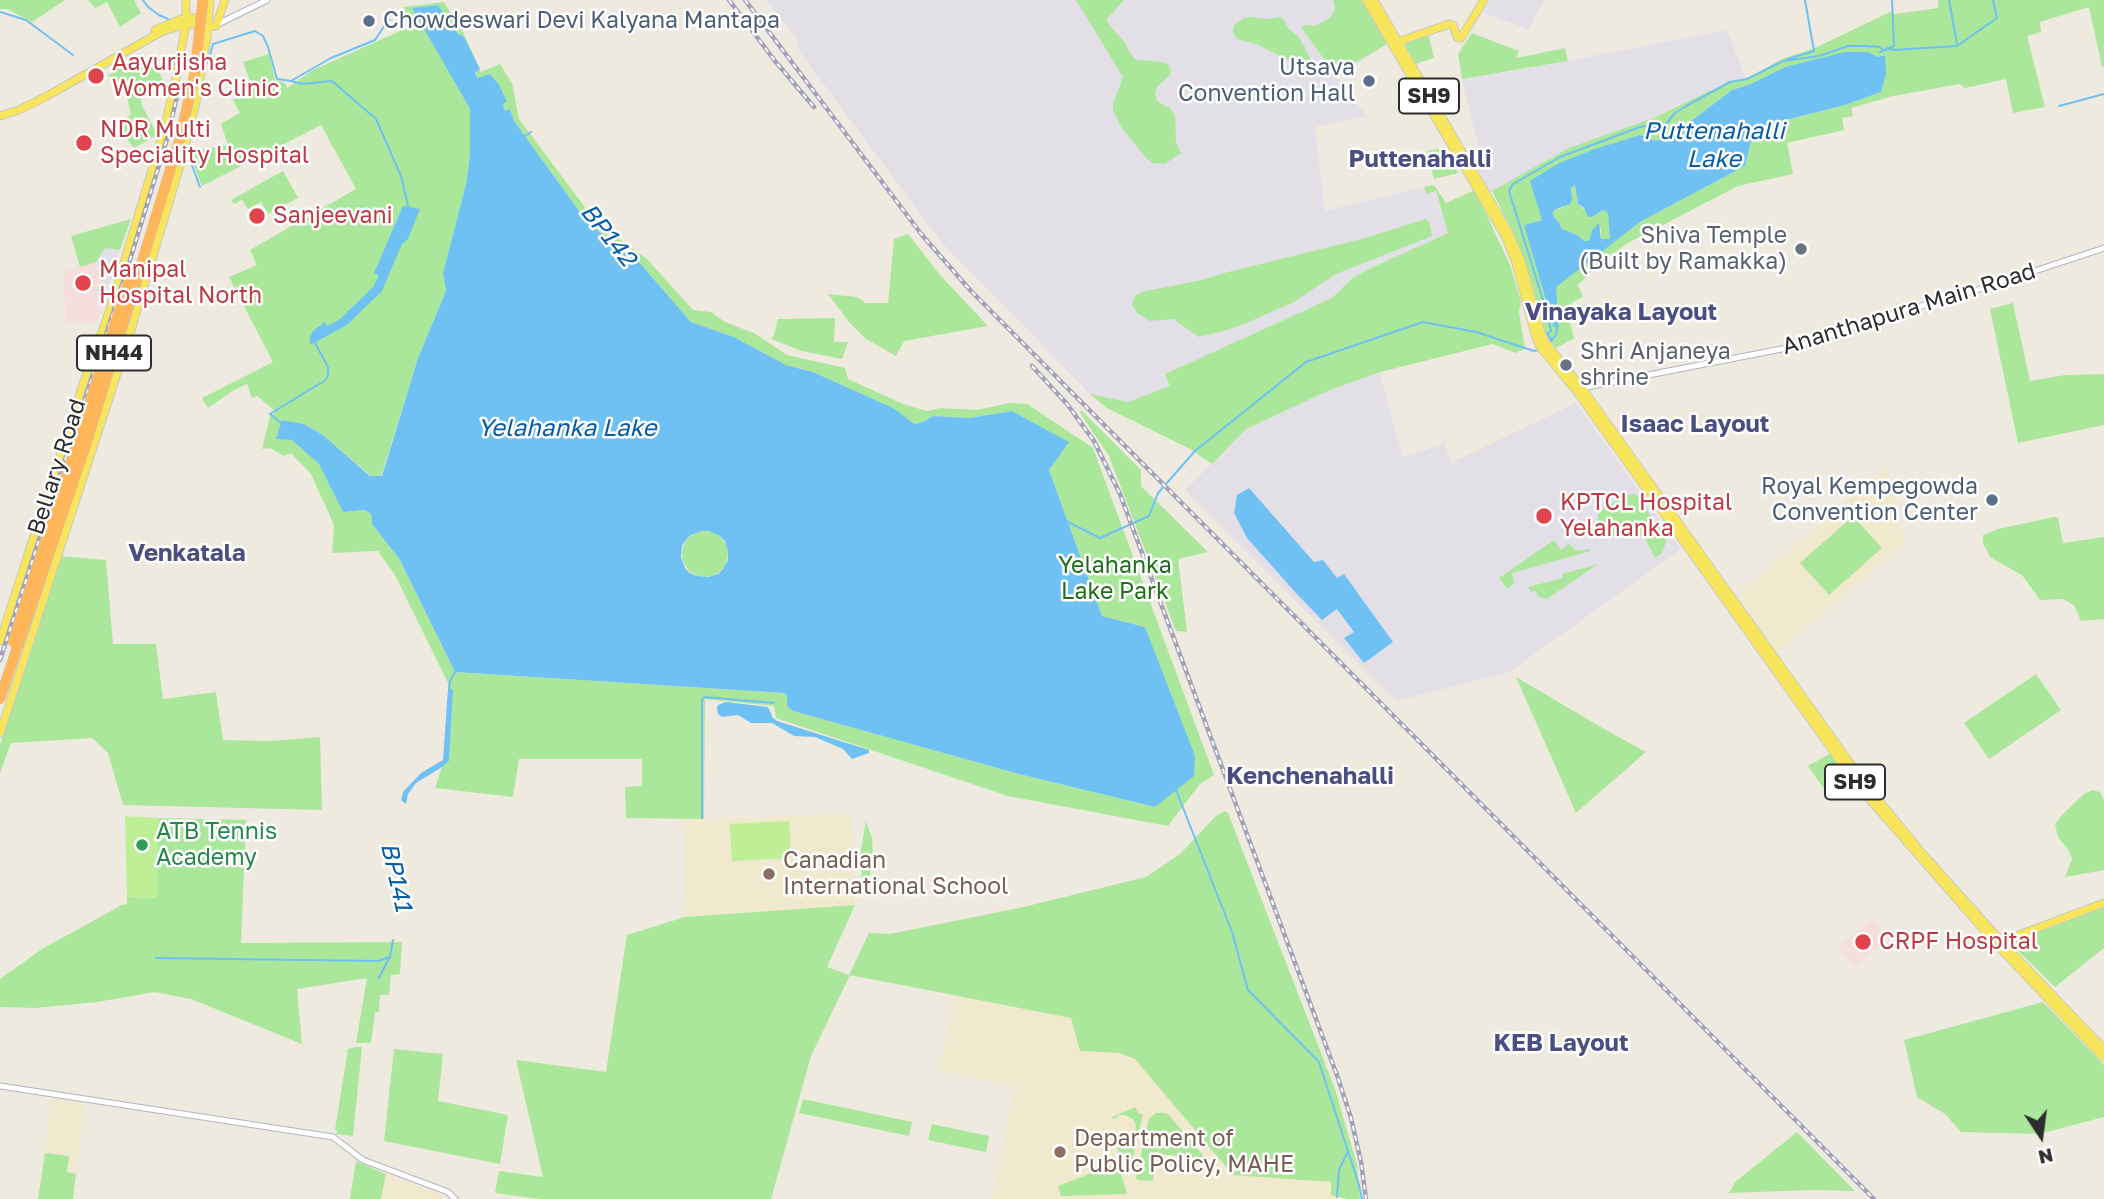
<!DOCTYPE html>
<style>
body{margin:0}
#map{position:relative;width:2104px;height:1199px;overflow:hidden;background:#efeadf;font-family:"Golos Text",sans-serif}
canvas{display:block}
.north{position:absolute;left:2006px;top:1101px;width:70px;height:70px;-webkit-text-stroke:5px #fff;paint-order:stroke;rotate:167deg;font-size:19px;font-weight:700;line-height:28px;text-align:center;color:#2d2d2d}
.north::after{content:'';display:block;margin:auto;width:24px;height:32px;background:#2d2d2d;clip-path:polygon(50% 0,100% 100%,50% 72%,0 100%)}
</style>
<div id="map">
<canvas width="2104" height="1199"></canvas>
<div class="north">N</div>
</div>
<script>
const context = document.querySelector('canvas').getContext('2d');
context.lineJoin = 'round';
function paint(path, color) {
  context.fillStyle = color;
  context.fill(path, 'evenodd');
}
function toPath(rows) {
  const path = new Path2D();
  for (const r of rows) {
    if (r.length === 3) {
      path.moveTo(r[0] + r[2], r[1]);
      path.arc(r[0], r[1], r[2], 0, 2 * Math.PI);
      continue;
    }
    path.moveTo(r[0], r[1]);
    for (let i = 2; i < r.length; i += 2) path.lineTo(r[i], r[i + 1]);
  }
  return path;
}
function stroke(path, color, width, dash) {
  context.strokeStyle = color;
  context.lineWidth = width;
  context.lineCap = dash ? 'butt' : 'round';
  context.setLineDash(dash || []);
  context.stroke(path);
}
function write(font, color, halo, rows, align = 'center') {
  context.font = font + ' "Golos Text",sans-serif';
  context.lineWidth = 5;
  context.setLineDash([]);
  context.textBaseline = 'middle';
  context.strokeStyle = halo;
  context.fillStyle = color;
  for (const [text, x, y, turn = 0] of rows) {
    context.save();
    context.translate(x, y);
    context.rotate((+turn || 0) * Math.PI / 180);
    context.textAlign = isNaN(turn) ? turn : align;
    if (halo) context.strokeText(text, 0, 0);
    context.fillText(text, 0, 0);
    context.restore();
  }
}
paint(toPath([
 [766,0,1362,0,1387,44,1358,64,1354,60,1342,62,1332,70,1366,116,1315,127,1325,211,1424,187,1427,193,1435,191,1449,233,1371,268,1351,279,1332,298,1166,374,1171,386,1128,402,1090,394,942,243,799,51,796,38],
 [1490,0,1545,0,1528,29,1483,13],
 [1727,30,1746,79,1730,81,1656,117,1569,148,1490,193,1470,153,1479,149,1462,79,1520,70],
 [105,248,120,250,106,294,96,262],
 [1380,372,1402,457,1445,444,1451,463,1576,403,1681,549,1509,672,1396,701,1185,490,1246,429,1330,390]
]), '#e3dfe7');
paint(toPath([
 [1887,467,1905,543,1776,653,1738,594],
 [852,814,855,905,685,917,683,820],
 [955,995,1250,1054,1355,1199,992,1199,1015,1087,940,1070],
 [52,1098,85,1102,76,1174,43,1170],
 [386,1174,444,1195,443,1199,381,1199]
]), '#f1e9ce');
paint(toPath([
 [96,262,106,294,97,322,66,323,63,272],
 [1872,918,1888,938,1855,966,1838,947]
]), '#f5dedc');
paint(toPath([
 [0,0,65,0,32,22,7,9,0,9],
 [88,0,134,0,141,13,120,27,107,2,95,8],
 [1076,0,1124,0,1106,20,1111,27,1124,41,1130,53,1136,60,1163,62,1169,65,1171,71,1170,75,1157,87,1155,93,1157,101,1171,109,1175,116,1176,142,1181,153,1165,164,1153,163,1147,159,1121,127,1113,110,1113,104,1123,77],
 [1333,0,1362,0,1387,44,1348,67,1331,66,1326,62,1301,27,1306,25,1315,26,1331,17,1335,9],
 [1938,0,2104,0,2104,66,2102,67,2089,7,2040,22,2041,32,2027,36,2045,107,2013,113,2006,79,1965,88,1960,84,1893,96,1851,108,1853,116,1842,118,1844,130,1787,143,1793,174,1738,186,1628,243,1601,262,1578,285,1583,297,1572,302,1574,310,1567,313,1574,338,1556,348,1545,334,1532,283,1514,234,1492,191,1569,148,1656,117,1730,81,1746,79,1782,59,1815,48,1890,12,1895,14,1938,8],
 [1868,52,1878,57,1885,55,1881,92,1845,105,1762,126,1751,141,1745,166,1640,222,1555,287,1559,326,1524,225,1542,220,1595,149,1656,141,1674,134,1732,90,1751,84,1785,67],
 [444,2,463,32,481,72,500,64,512,83,519,119,596,222,647,259,693,310,711,312,725,322,754,333,787,355,845,368,848,379,903,404,927,411,941,408,977,410,1009,403,1027,404,1093,448,1214,775,1200,784,1168,826,1008,796,776,718,774,706,705,699,704,819,626,818,625,787,642,786,642,759,519,759,513,797,435,788,442,767,449,761,452,689,448,689,448,683,395,575,378,551,332,553,334,525,311,474,291,453,284,456,270,448,262,449,270,416,276,412,257,396,252,398,247,384,234,390,208,408,202,398,273,362,229,277,257,265,250,250,356,189,321,125,202,186,192,161,194,148,199,150,228,145,221,124,240,113,233,100,253,90,243,62,269,54,275,80,285,83,287,88,313,70,409,27,403,7],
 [438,5,458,34,464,37,478,78,507,102,503,104,505,111,510,110,514,121,582,215,610,242,639,262,691,322,734,337,786,365,813,372,894,409,914,424,923,422,933,416,969,418,1012,411,1068,442,1049,470,1102,616,1145,627,1155,807,1019,774,793,711,788,706,787,696,784,693,455,672,400,560,372,524,371,514,365,510,343,512,320,464,292,440,282,420,304,424,323,435,371,476,381,477,418,358,446,291,443,273,466,184,470,156,470,109,412,8],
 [1251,17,1266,19,1281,17,1284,20,1289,29,1299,37,1311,60,1301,64,1294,63,1256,44,1237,39,1233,32,1234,25,1244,18],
 [1428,33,1434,58,1415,64,1404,42],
 [1472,33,1519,51,1516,58,1565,48,1568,61,1462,79,1458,54],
 [155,62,165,86,142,97,141,103,157,135,134,148,115,123,131,115,125,87,108,76,122,63,126,72],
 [1442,148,1458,173,1434,179,1427,151],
 [283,171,298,198,268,214,261,202,248,209,242,200,234,204,231,200],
 [1575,184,1578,204,1592,217,1603,210,1609,213,1610,239,1607,241,1601,239,1601,229,1592,230,1589,241,1584,241,1577,235,1562,229,1559,222,1553,216,1554,210,1563,208,1571,196,1572,186],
 [1434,185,1446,203,1475,190,1510,265,1521,302,1519,312,1525,349,1515,353,1493,344,1380,372,1330,390,1246,429,1212,464,1190,449,1107,408,1090,394,1128,402,1170,386,1165,374,1332,298,1351,279,1371,268,1448,233,1436,191,1427,194,1424,187],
 [131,219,120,250,105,248,96,262,80,267,71,236],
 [1426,219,1429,222,1432,236,1336,274,1294,302,1242,325,1223,331,1199,337,1173,319,1150,321,1137,313,1132,305,1134,297,1141,292,1202,280,1224,273,1362,239],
 [908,234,941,276,988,326,904,341,896,356,866,339,849,322,828,294,857,297,866,303,888,303,894,239],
 [2013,303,2030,381,2065,375,2104,374,2104,425,2018,443,1990,309],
 [835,318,834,342,848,342,842,359,802,351,771,339,774,335,778,319],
 [1081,410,1141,470,1141,486,1208,552,1178,559,1187,632,1176,631,1109,456,1080,413],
 [1635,494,1639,498,1665,538,1666,542,1662,553,1655,558,1646,540,1642,535,1618,538,1608,533,1598,520,1598,514,1604,508,1626,495],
 [1853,516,1882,548,1829,595,1800,563],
 [2054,517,2058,518,2063,543,2104,537,2104,619,2081,621,2074,605,2063,599,2040,600,2022,575,1991,558,1983,544,1983,535,1998,529],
 [705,554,23],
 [1554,540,1561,550,1569,544,1577,551,1590,549,1591,551,1512,573,1514,584,1507,589,1499,578],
 [60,556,106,560,113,644,156,644,163,699,216,692,223,740,272,741,320,737,322,810,123,805,108,753,92,738,11,743,0,773,0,745],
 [1598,564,1547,599,1539,597,1535,590,1531,592,1528,587,1563,578,1562,574],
 [2036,674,2061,710,1989,759,1964,723],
 [1516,677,1606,730,1646,752,1576,813],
 [1831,753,1853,784,1829,796,1808,766],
 [2092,790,2100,792,2104,800,2104,870,2065,877,2072,859,2069,851,2058,837,2055,824,2062,815,2084,794],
 [1225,811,1228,813,1335,1089,1357,1165,1360,1199,1347,1199,1331,1195,1331,1182,1233,1175,1135,1059,1120,1053,1080,1051,1071,1018,850,975,811,1056,771,1199,540,1199,495,1193,499,1171,543,1177,516,1060,606,1072,627,935,685,917,855,905,827,967,849,975,869,933,890,934,1019,908,1146,877,1180,854,1216,816],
 [159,818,246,820,241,943,402,942,400,974,391,975,389,995,380,995,379,1012,375,1012,371,1043,356,1043,367,978,297,989,302,1044,191,999,155,992,97,1002,35,1008,0,1007,0,979,42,949,122,905,127,904,127,897,156,898],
 [866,821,872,838,873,856,870,874,863,891,860,856],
 [2104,906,2104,948,2055,987,2007,940],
 [2043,1002,2104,1065,2104,1117,2039,1134,1961,1132,1945,1114,1917,1097,1904,1040],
 [356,1047,362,1047,353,1136,336,1134,337,1131,335,1130,348,1049],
 [394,1049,443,1054,438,1101,508,1115,500,1164,384,1141],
 [803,1099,912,1122,909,1136,799,1113],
 [1135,1107,1138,1113,1143,1114,1129,1174,1127,1175,1115,1142,1123,1144,1130,1141,1135,1135,1136,1125,1133,1119,1125,1115,1119,1115,1114,1119,1112,1117],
 [1156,1113,1164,1113,1169,1115,1205,1158,1155,1154,1153,1181,1137,1180,1136,1177,1149,1119],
 [932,1124,989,1136,986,1152,928,1140],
 [1797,1132,1855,1191,1814,1190,1729,1193,1735,1182],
 [45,1153,69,1156,67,1172,76,1174,73,1199,38,1199],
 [356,1161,386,1174,381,1199,350,1199],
 [1118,1163,1127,1194,1061,1196,1058,1186]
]), '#abe79a');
paint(toPath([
 [125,816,159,818,156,898,127,897],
 [789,821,791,858,732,861,730,824]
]), '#beee95');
paint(toPath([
 [438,5,458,34,464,37,480,69,475,73,478,78,490,74,499,85,507,102,503,104,505,111,510,109,514,121,582,215,610,242,639,262,691,322,734,337,786,365,813,372,895,409,914,424,923,422,933,416,969,418,1012,411,1069,442,1049,470,1102,616,1145,627,1195,756,1194,776,1155,807,1019,774,793,711,787,706,787,696,784,693,455,672,400,560,372,524,371,514,365,510,343,512,319,464,292,440,276,439,282,420,304,424,323,435,370,476,382,476,418,358,446,291,443,273,466,184,470,156,470,109,412,8],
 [702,531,709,531,720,536,725,541,728,552,728,560,723,569,718,574,708,577,697,576,690,573,685,568,681,557,682,546,686,540,691,535],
 [1845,52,1868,52,1878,57,1885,55,1886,74,1881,92,1845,105,1762,126,1751,141,1745,166,1640,222,1556,287,1559,327,1554,327,1524,225,1542,220,1530,181,1559,163,1595,149,1640,135,1656,141,1674,134,1732,90,1751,84,1785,67],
 [1575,185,1578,204,1584,208,1588,217,1592,217,1603,210,1608,213,1610,239,1601,239,1599,223,1592,230,1589,241,1584,241,1577,235,1562,229,1559,222,1553,216,1554,210,1570,204,1572,200,1571,188],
 [403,206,420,209,408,239,402,244,382,291,347,325,310,345,310,336,314,330,325,322,327,326,339,320,373,287,379,275,374,273],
 [1249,488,1314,562,1323,560,1337,578,1344,574,1393,642,1364,663,1344,638,1354,632,1337,609,1322,620,1296,593,1247,538,1234,513,1237,495],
 [448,689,453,689,449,761,442,767,416,783,408,794,406,804,401,800,403,792,421,773,443,760],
 [726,702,768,707,773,718,777,721,869,750,869,753,852,759,843,749,815,737,794,736,772,723,751,723,738,715,722,717,718,714,717,708,718,705]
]), '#6fc1f4');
stroke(toPath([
 [143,0,148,7,159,15,168,19],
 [1949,0,1957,44],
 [0,12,26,20,73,55],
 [1887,48,1894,50,1957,46,1997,18,1993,0],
 [1880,52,1894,46,1892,0],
 [1788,59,1814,51,1805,0],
 [211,65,208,63,213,44,255,31,263,36,268,47,277,79,291,81,331,58,375,40,387,22,390,20],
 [291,81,303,84,332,81,376,119,401,176,408,206],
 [2059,106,2104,94],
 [523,137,531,132],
 [191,155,190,160,200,187],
 [1552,340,1547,334,1551,331,1548,316,1509,191,1513,184,1560,157,1640,127,1647,126,1662,129,1675,113,1688,105,1730,82,1747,79,1783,61,1819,56,1848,46,1866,46,1880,47,1883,50],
 [1549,343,1556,335,1557,327],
 [281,423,270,414,324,381,328,376,328,367,315,343],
 [1066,521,1100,538,1149,516,1158,493,1195,451,1306,362,1423,322,1476,332,1534,351,1538,350],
 [449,691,450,681,455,672],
 [1176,790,1232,932,1248,990,1319,1062,1359,1185,1362,1199],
 [702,818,702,700,704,697,774,703],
 [156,958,378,961,390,957,393,940],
 [379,978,389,958],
 [1337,1197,1339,1170,1348,1151]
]), '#6fc1f4', 2);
const minor = toPath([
 [216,25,267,0],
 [1581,390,1587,387,1802,345,1890,315,1977,290,2104,248],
 [0,1086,333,1137,363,1160,448,1192,455,1199]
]);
const major = toPath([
 [1366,0,1505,236,1516,263,1535,335,1540,347,1577,392,1858,786,1997,945,2104,1058],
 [1374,0,1510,235,1521,261,1541,333,1546,343,1585,392,1863,781,1922,853,2001,941,2104,1049],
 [155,30,186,17,203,19],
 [1398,42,1449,24,1453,25,1457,37,1461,38,1484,0],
 [0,116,19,110,47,96,161,32,186,24,208,27,216,26,225,0],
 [164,130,174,127,185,132],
 [0,641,82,387,110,309,164,130,176,78,186,24,186,0],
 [0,733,128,340,182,159,196,102,207,38,210,0],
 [2000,942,2104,903]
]);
stroke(minor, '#b3b3c1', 7);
stroke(major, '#c8c8c8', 9);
stroke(minor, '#fff', 5);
stroke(major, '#f7e55c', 7);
const rail = toPath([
 [729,0,775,61,814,107],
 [745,0,922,235,970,290,1874,1199],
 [1032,366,1067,404,1094,441,1120,494,1338,1078,1351,1118,1361,1162,1366,1199],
 [0,660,126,273,167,139,178,92]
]);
stroke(rail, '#a1a2b8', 4.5);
stroke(rail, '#fff', 2, [5]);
const highwayBridge = toPath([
 [13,642,128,283],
 [0,699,87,441,180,138,195,72,203,0]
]);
stroke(highwayBridge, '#c8c8c8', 11, []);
stroke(highwayBridge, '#ffb55a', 10);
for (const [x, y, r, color] of [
 [369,21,7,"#5c6f8a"],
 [96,76,9,"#e0444e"],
 [1369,81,7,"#5c6f8a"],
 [84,143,9,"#e0444e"],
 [257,216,9,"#e0444e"],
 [1801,249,7,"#6b7280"],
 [83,283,9,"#e0444e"],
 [1566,365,7,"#6b7280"],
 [1992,500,7,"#5c6f8a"],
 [1544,516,9,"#e0444e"],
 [142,845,7,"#2e9e5b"],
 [769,874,7,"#8d6e63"],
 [1863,942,9,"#e0444e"],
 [1060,1152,7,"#8d6e63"]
]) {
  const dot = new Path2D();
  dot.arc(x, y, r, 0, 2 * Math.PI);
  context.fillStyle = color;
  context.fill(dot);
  stroke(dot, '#fff', 2.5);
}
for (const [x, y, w] of [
 [1429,96,60],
 [114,353,74],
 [1855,782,60]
]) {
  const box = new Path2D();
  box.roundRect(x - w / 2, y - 17.5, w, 35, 5);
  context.fillStyle = '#fff';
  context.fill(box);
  stroke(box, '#2d2d2d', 2);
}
write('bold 21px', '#2d2d2d', null, [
 ["SH9",1429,96],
 ["NH44",114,353],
 ["SH9",1855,782]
]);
write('23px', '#4e5e75', '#fff', [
 ["Chowdeswari Devi Kalyana Mantapa",383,21,"left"],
 ["Utsava",1355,68],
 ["Convention Hall",1355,94],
 ["Royal Kempegowda",1978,487],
 ["Convention Center",1978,513]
], 'right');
write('23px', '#be3a42', '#fff', [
 ["Aayurjisha",112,63],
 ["Women's Clinic",112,89],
 ["NDR Multi",100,130],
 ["Speciality Hospital",100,156],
 ["Sanjeevani",273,216],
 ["Manipal",99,270],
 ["Hospital North",99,296],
 ["KPTCL Hospital",1560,503],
 ["Yelahanka",1560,529],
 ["CRPF Hospital",1879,942]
], 'left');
write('23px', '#5b616d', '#fff', [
 ["Shiva Temple",1787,236],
 ["(Built by Ramakka)",1787,262],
 ["Shri Anjaneya",1580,352,"left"],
 ["shrine",1580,378,"left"]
], 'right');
write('23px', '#2d2d2d', '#fff', [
 ["Ananthapura Main Road",1909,309,-17],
 ["Bellary Road",57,467,-72]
]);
write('23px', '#1f6f18', '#fff', [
 ["Yelahanka",1115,566],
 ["Lake Park",1115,592]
]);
write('23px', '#27864d', '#fff', [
 ["ATB Tennis",156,832],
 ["Academy",156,858]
], 'left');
write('23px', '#785e54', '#fff', [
 ["Canadian",783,861],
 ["International School",783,887],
 ["Department of",1074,1139],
 ["Public Policy, MAHE",1074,1165]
], 'left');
write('italic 24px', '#085da6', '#fff', [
 ["Puttenahalli",1714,131],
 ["Lake",1714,159],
 ["BP142",608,235,51],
 ["Yelahanka Lake",567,428],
 ["BP141",396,877,77]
]);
write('bold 24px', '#4a4e80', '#fff', [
 ["Puttenahalli",1420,159],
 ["Vinayaka Layout",1621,312],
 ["Isaac Layout",1695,424],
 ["Venkatala",187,553],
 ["Kenchenahalli",1310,776],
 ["KEB Layout",1561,1043]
]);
</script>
